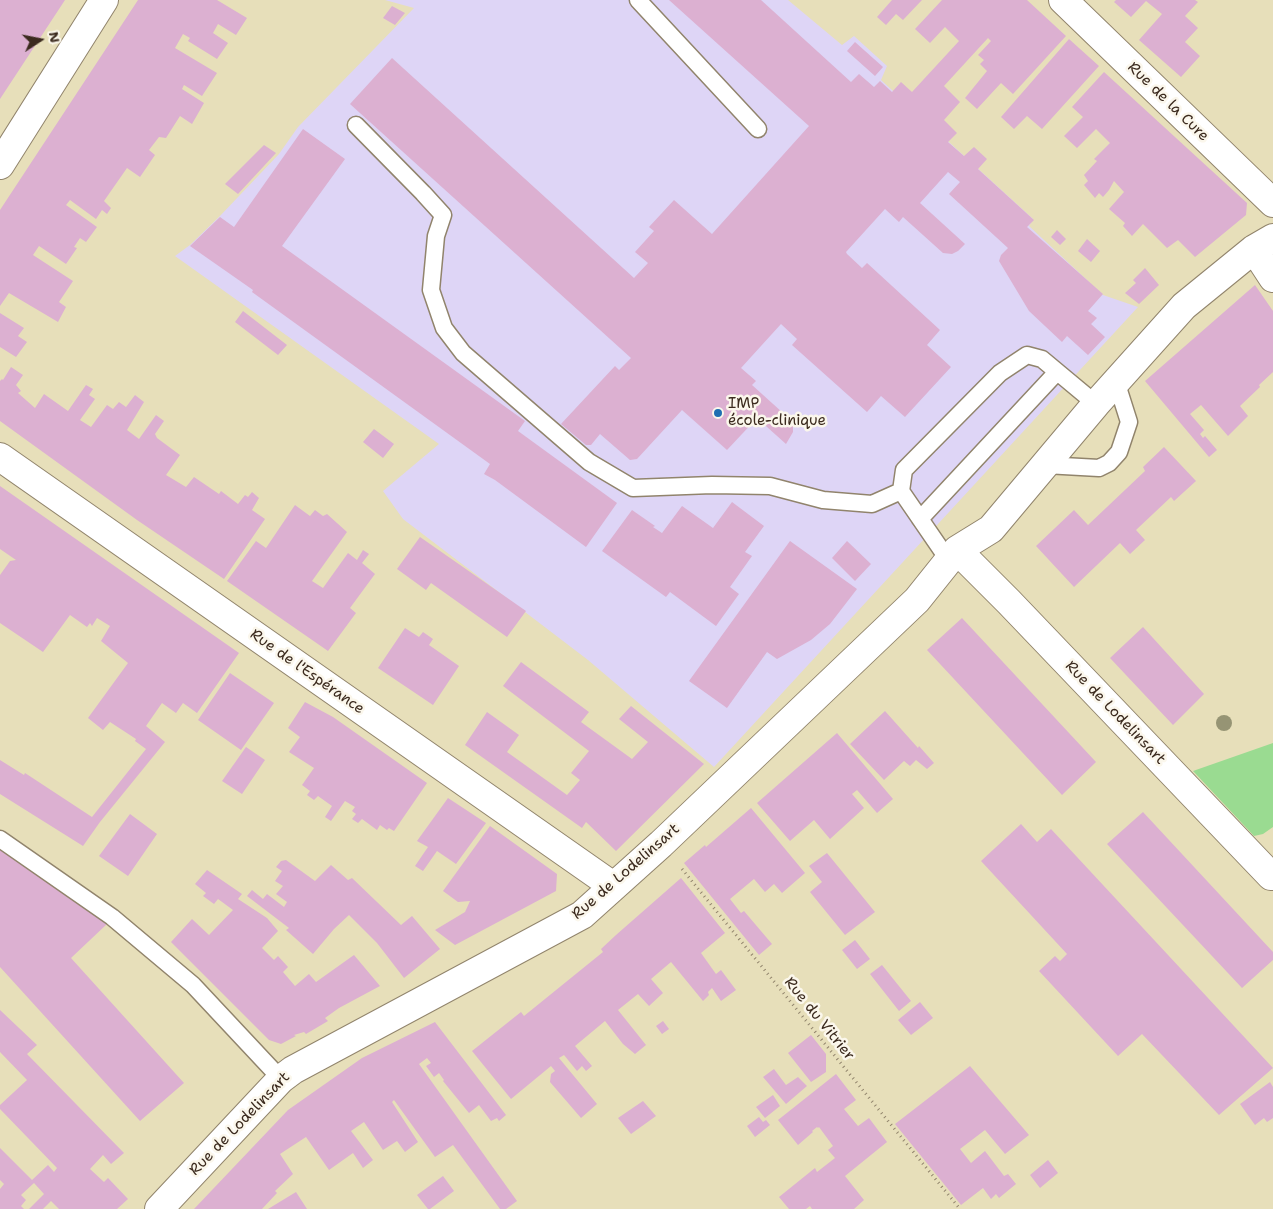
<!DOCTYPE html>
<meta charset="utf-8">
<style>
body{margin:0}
#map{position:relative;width:1273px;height:1209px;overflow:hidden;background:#e7dfba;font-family:"Shantell Sans",sans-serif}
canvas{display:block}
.north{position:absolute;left:15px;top:15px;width:50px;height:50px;-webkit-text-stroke:4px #fbf7ec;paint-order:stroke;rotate:79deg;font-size:14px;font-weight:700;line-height:20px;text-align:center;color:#3b2a1e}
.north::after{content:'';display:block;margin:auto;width:18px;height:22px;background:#3b2a1e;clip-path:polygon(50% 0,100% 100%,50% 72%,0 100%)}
</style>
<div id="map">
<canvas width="1273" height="1209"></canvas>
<div class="north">N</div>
</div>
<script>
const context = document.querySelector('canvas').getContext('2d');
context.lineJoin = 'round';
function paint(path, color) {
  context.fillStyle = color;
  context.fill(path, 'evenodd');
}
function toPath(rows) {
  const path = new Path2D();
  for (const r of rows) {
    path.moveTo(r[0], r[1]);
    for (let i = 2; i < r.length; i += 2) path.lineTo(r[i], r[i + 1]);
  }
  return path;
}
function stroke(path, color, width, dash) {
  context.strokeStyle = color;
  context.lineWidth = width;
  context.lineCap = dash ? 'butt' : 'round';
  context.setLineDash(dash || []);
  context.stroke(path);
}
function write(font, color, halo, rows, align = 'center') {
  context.font = font + ' "Shantell Sans",sans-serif';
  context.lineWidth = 5;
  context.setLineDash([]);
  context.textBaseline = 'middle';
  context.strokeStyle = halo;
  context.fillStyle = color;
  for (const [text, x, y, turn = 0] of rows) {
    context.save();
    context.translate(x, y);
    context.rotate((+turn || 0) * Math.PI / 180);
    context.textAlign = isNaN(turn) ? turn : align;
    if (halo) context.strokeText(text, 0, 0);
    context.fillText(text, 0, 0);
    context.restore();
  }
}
paint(toPath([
 [385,0,788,0,842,45,854,36,887,66,881,80,1033,219,1029,226,1103,295,1138,307,714,767,588,660,403,519,383,491,439,444,175,256,190,245,219,217,279,154,298,127,414,8]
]), '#ded5f6');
paint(toPath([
 [1273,743,1273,827,1263,834,1254,836,1193,771]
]), '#9adb91');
paint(toPath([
 [0,0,65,0,0,99],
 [138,0,217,0,247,18,236,35,218,24,213,33,228,43,217,59,188,41,190,38,183,34,175,48,217,73,202,96,184,85,182,89,204,103,192,124,180,116,166,138,159,137,149,150,155,155,140,177,127,168,104,201,111,208,107,214,102,210,96,219,70,200,66,205,97,227,86,242,80,238,74,247,77,248,66,264,39,246,33,255,73,281,59,302,66,307,58,322,9,293,0,306,0,210],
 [669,0,761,0,851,82,859,74,874,87,880,81,892,92,901,82,912,92,959,41,945,27,930,43,915,29,942,0,1027,0,1066,36,1013,94,1001,83,977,109,965,98,987,71,980,64,984,60,978,55,991,41,988,38,944,86,960,102,944,120,957,133,948,142,964,156,974,147,987,159,978,169,1034,220,1027,227,1103,294,1088,311,1097,318,1091,324,1105,337,1088,355,1067,336,1062,342,1029,311,999,261,1001,255,1008,248,949,194,960,182,948,172,920,203,965,244,958,251,952,254,943,253,903,217,899,222,885,209,846,252,847,254,862,268,867,263,940,330,927,345,951,367,905,417,881,396,867,412,792,345,797,339,781,324,741,368,756,381,752,385,793,422,793,432,786,444,757,418,727,450,682,410,637,459,630,460,600,434,591,445,586,445,561,424,615,366,619,370,631,358,350,104,392,58,634,278,648,263,635,252,654,231,649,227,674,200,712,234,809,126],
 [892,0,922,0,903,20,896,14,886,25,877,17],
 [1116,0,1195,0,1198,2,1185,16,1198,28,1185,42,1200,56,1181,77,1139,40,1162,14,1146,1,1131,17,1114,2],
 [392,6,405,13,395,25,383,18],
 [1069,39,1099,66,1042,129,1027,116,1014,129,1001,117],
 [855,42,883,67,875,76,847,51],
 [1104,72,1247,203,1246,215,1195,257,1178,240,1167,248,1143,224,1132,236,1123,226,1125,223,1109,209,1124,192,1114,181,1109,190,1103,197,1099,193,1095,198,1084,185,1088,181,1084,175,1097,161,1094,159,1110,143,1096,129,1077,148,1064,136,1083,117,1072,107],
 [303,129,345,159,282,246,525,421,518,431,617,503,586,547,495,480,484,474,490,464,252,292,253,290,190,246,220,217,234,227],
 [264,145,276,153,238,194,225,184],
 [1057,230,1066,239,1060,245,1051,237],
 [1087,239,1100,251,1091,262,1078,251],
 [1145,268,1159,285,1139,304,1125,293,1136,283,1133,280],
 [1255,285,1273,311,1273,372,1259,385,1260,387,1240,406,1248,416,1228,436,1201,405,1190,414,1204,430,1200,434,1203,438,1205,436,1217,450,1209,457,1145,381],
 [243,311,287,345,278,355,235,322],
 [0,313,24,328,18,336,27,342,16,357,0,347],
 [11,367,23,375,16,385,21,391,18,393,35,408,44,394,68,411,86,385,93,389,89,395,95,399,80,420,91,427,107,405,113,409,119,402,126,407,135,395,144,402,127,430,139,439,156,415,164,421,155,434,157,438,180,455,166,475,186,487,194,477,219,494,221,491,238,504,245,495,248,497,252,492,259,498,252,510,265,519,224,579,137,520,0,421,0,381,2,379,3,380],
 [374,429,394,444,383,458,363,442],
 [1164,447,1196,481,1174,501,1171,497,1136,530,1145,540,1130,554,1120,543,1074,587,1036,546,1074,510,1088,525,1145,471,1143,467],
 [0,486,239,653,197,713,183,703,176,713,162,703,146,726,165,742,100,822,83,846,0,794,0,760,24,775,25,773,92,817,146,749,135,741,136,739,110,722,103,730,88,718,128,663,101,641,110,626,97,618,92,626,90,623,87,627,70,615,43,652,0,623,0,575,10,561,16,560,0,549],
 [732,502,764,526,745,552,752,556,730,587,739,594,716,626,670,592,666,597,602,551,632,510,655,526,653,527,662,533,682,506,713,528],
 [295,505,310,516,315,510,323,516,327,514,347,532,312,581,323,588,348,553,357,560,363,550,369,554,362,563,375,574,350,608,356,613,328,651,227,581,256,541,266,548],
 [420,537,526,611,507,637,431,583,426,590,397,569],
 [790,541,857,589,830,624,811,640,777,659,767,652,727,708,689,681],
 [847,541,871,564,855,581,832,558],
 [962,618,1096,762,1062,795,927,650],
 [1143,627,1204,694,1173,725,1110,658],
 [405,628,419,637,423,632,433,639,429,645,459,666,433,705,378,668],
 [521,662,589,712,581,722,632,759,648,742,619,719,631,706,704,764,616,851,586,822,582,828,465,745,487,712,519,735,507,752,567,795,580,780,571,773,589,751,503,686],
 [230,673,274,703,241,750,198,720],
 [305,702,333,717,427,783,394,831,389,828,387,830,380,825,377,830,362,819,358,823,352,819,356,814,352,811,355,807,345,801,331,821,325,817,332,806,318,796,314,800,307,795,310,791,302,785,314,768,289,752,300,737,288,728],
 [885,711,918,748,919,746,934,763,927,769,916,760,910,766,904,761,884,780,850,744],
 [837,733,893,799,877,813,857,790,852,794,864,808,830,839,814,820,790,841,757,803],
 [246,747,265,760,242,794,222,781],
 [448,798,486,823,456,864,437,851,423,871,415,866,428,847,417,841],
 [751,808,805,873,782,893,774,884,765,892,754,879,730,899,741,913,744,911,772,944,759,955,684,863,705,845,706,847],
 [1143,812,1273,952,1273,960,1242,988,1107,844],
 [130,814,157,834,128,876,99,856],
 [1021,824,1037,842,1051,829,1273,1068,1219,1115,1142,1034,1118,1056,1039,971,1055,956,1060,961,1067,954,981,861],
 [490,826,557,874,556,891,455,945,435,930,465,912,470,901,458,902,443,891],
 [0,847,38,871,107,924,71,958,184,1083,140,1121,0,967],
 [827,853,875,912,845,935,810,892,822,882,809,866],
 [286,860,315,881,331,865,348,880,352,878,401,925,412,916,440,949,404,978,377,943,349,915,334,929,313,954,286,930,289,928,247,896,252,890,263,899,267,894,284,907,287,902,276,894,283,886,275,881,282,871,276,867,281,861],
 [207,870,242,894,238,899,267,918,278,931,262,948,274,960,278,956,288,967,283,972,295,986,309,974,316,982,354,955,380,986,339,1008,325,1018,328,1021,306,1034,304,1032,294,1035,296,1036,281,1044,269,1040,171,942,192,919,209,935,233,910,218,899,214,904,203,896,206,893,195,884],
 [681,878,725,933,701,953,716,974,721,970,736,990,721,1001,712,988,708,992,709,995,703,1001,671,962,651,979,663,993,649,1006,638,994,618,1010,646,1045,635,1054,623,1044,605,1021,575,1046,592,1066,586,1071,582,1066,577,1071,564,1055,559,1058,597,1104,581,1118,550,1082,551,1074,555,1071,551,1066,511,1099,472,1051,521,1012,524,1016,603,952,601,949,616,935],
 [855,940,870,959,857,969,842,950],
 [882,965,911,1001,899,1011,870,974],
 [920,1002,933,1018,911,1035,898,1020],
 [0,1010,37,1045,27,1054,124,1153,111,1164,103,1155,90,1169,104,1182,108,1178,128,1199,117,1209,59,1209,51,1201,43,1209,29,1209,44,1194,34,1183,21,1195,26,1200,21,1206,24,1209,0,1209,0,1189,4,1184,0,1180,0,1148,32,1180,48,1165,54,1172,57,1168,0,1109,0,1105,27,1080,0,1052],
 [663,1021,669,1029,662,1034,656,1026],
 [435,1022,506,1115,499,1121,497,1118,491,1121,479,1105,469,1113,443,1081,444,1080,439,1073,434,1077,426,1066,431,1063,427,1058,419,1064,517,1201,506,1209,500,1209,453,1145,435,1157,394,1100,392,1102,418,1142,405,1152,397,1141,383,1150,364,1122,351,1131,373,1160,363,1168,353,1153,329,1170,306,1137,280,1154,293,1174,275,1191,277,1193,262,1209,194,1209,288,1110,362,1058],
 [811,1035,826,1054,826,1072,811,1082,788,1053],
 [970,1066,1029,1135,1005,1154,985,1130,960,1149,971,1163,985,1151,1004,1176,1008,1174,1016,1184,999,1198,996,1194,991,1199,983,1188,961,1205,895,1124],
 [774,1069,786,1085,798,1077,807,1086,786,1104,763,1077],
 [836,1074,856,1100,844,1109,858,1126,869,1118,887,1142,845,1176,864,1200,854,1209,812,1209,810,1206,806,1209,789,1209,779,1197,815,1168,817,1172,835,1158,828,1150,833,1146,819,1127,818,1128,817,1127,812,1131,813,1132,798,1145,778,1120],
 [1270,1082,1273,1087,1273,1118,1267,1122,1264,1118,1255,1125,1240,1104],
 [773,1095,780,1106,765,1118,756,1107],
 [643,1101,656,1116,631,1134,618,1118],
 [759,1117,763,1122,766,1120,770,1125,755,1137,747,1126],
 [1048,1160,1058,1173,1040,1188,1030,1175],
 [443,1176,454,1191,430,1209,428,1209,417,1195],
 [296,1192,307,1209,268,1209]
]), '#dcb0d1');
const lane = toPath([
 [638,0,758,129],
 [356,125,423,193,443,215,436,236,431,290,444,328,463,353,589,462,633,488,712,485,770,486,823,500,872,504,901,491],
 [1045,465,1099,468,1109,463,1119,452,1129,422,1116,381],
 [920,519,1057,372],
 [949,561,901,491,904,470,1000,373,1027,355,1042,359,1096,404],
 [0,839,112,917,193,985,281,1079]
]);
const street = toPath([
 [1063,0,1273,203],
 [1254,249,1273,278],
 [0,457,613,886],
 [957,550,1009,602,1271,876],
 [159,1209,281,1079,293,1070,582,915,661,844,917,600,957,550,991,529,1096,404,1184,306,1254,249,1273,238]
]);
const secondary = toPath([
 [0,165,104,0]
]);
stroke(lane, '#91846c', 19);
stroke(street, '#91846c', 30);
stroke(secondary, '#91846c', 30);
stroke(toPath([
 [682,869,960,1209]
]), '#91846c', 3, [1, 4]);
stroke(lane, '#fff', 16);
stroke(street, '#fff', 28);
stroke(secondary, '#fff', 28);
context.fillStyle = '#969474';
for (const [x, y] of [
 [1224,723]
]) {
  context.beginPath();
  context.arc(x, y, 8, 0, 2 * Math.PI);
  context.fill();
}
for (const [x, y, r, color] of [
 [718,413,5,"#1f6fb2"]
]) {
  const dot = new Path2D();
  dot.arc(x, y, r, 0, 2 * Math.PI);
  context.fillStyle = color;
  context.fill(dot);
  stroke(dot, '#fbf7ec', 2);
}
write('15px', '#3b2a1e', '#fbf7ec', [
 ["Rue de la Cure",1168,102,44],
 ["Rue de l'Espérance",307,672,35],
 ["Rue de Lodelinsart",1115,713,46],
 ["Rue de Lodelinsart",626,872,-41],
 ["Rue du Vitrier",819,1019,51],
 ["Rue de Lodelinsart",240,1124,-46]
]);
write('15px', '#3b2a1e', '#fbf7ec', [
 ["IMP",728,404],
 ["école-clinique",728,421]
], 'left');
</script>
